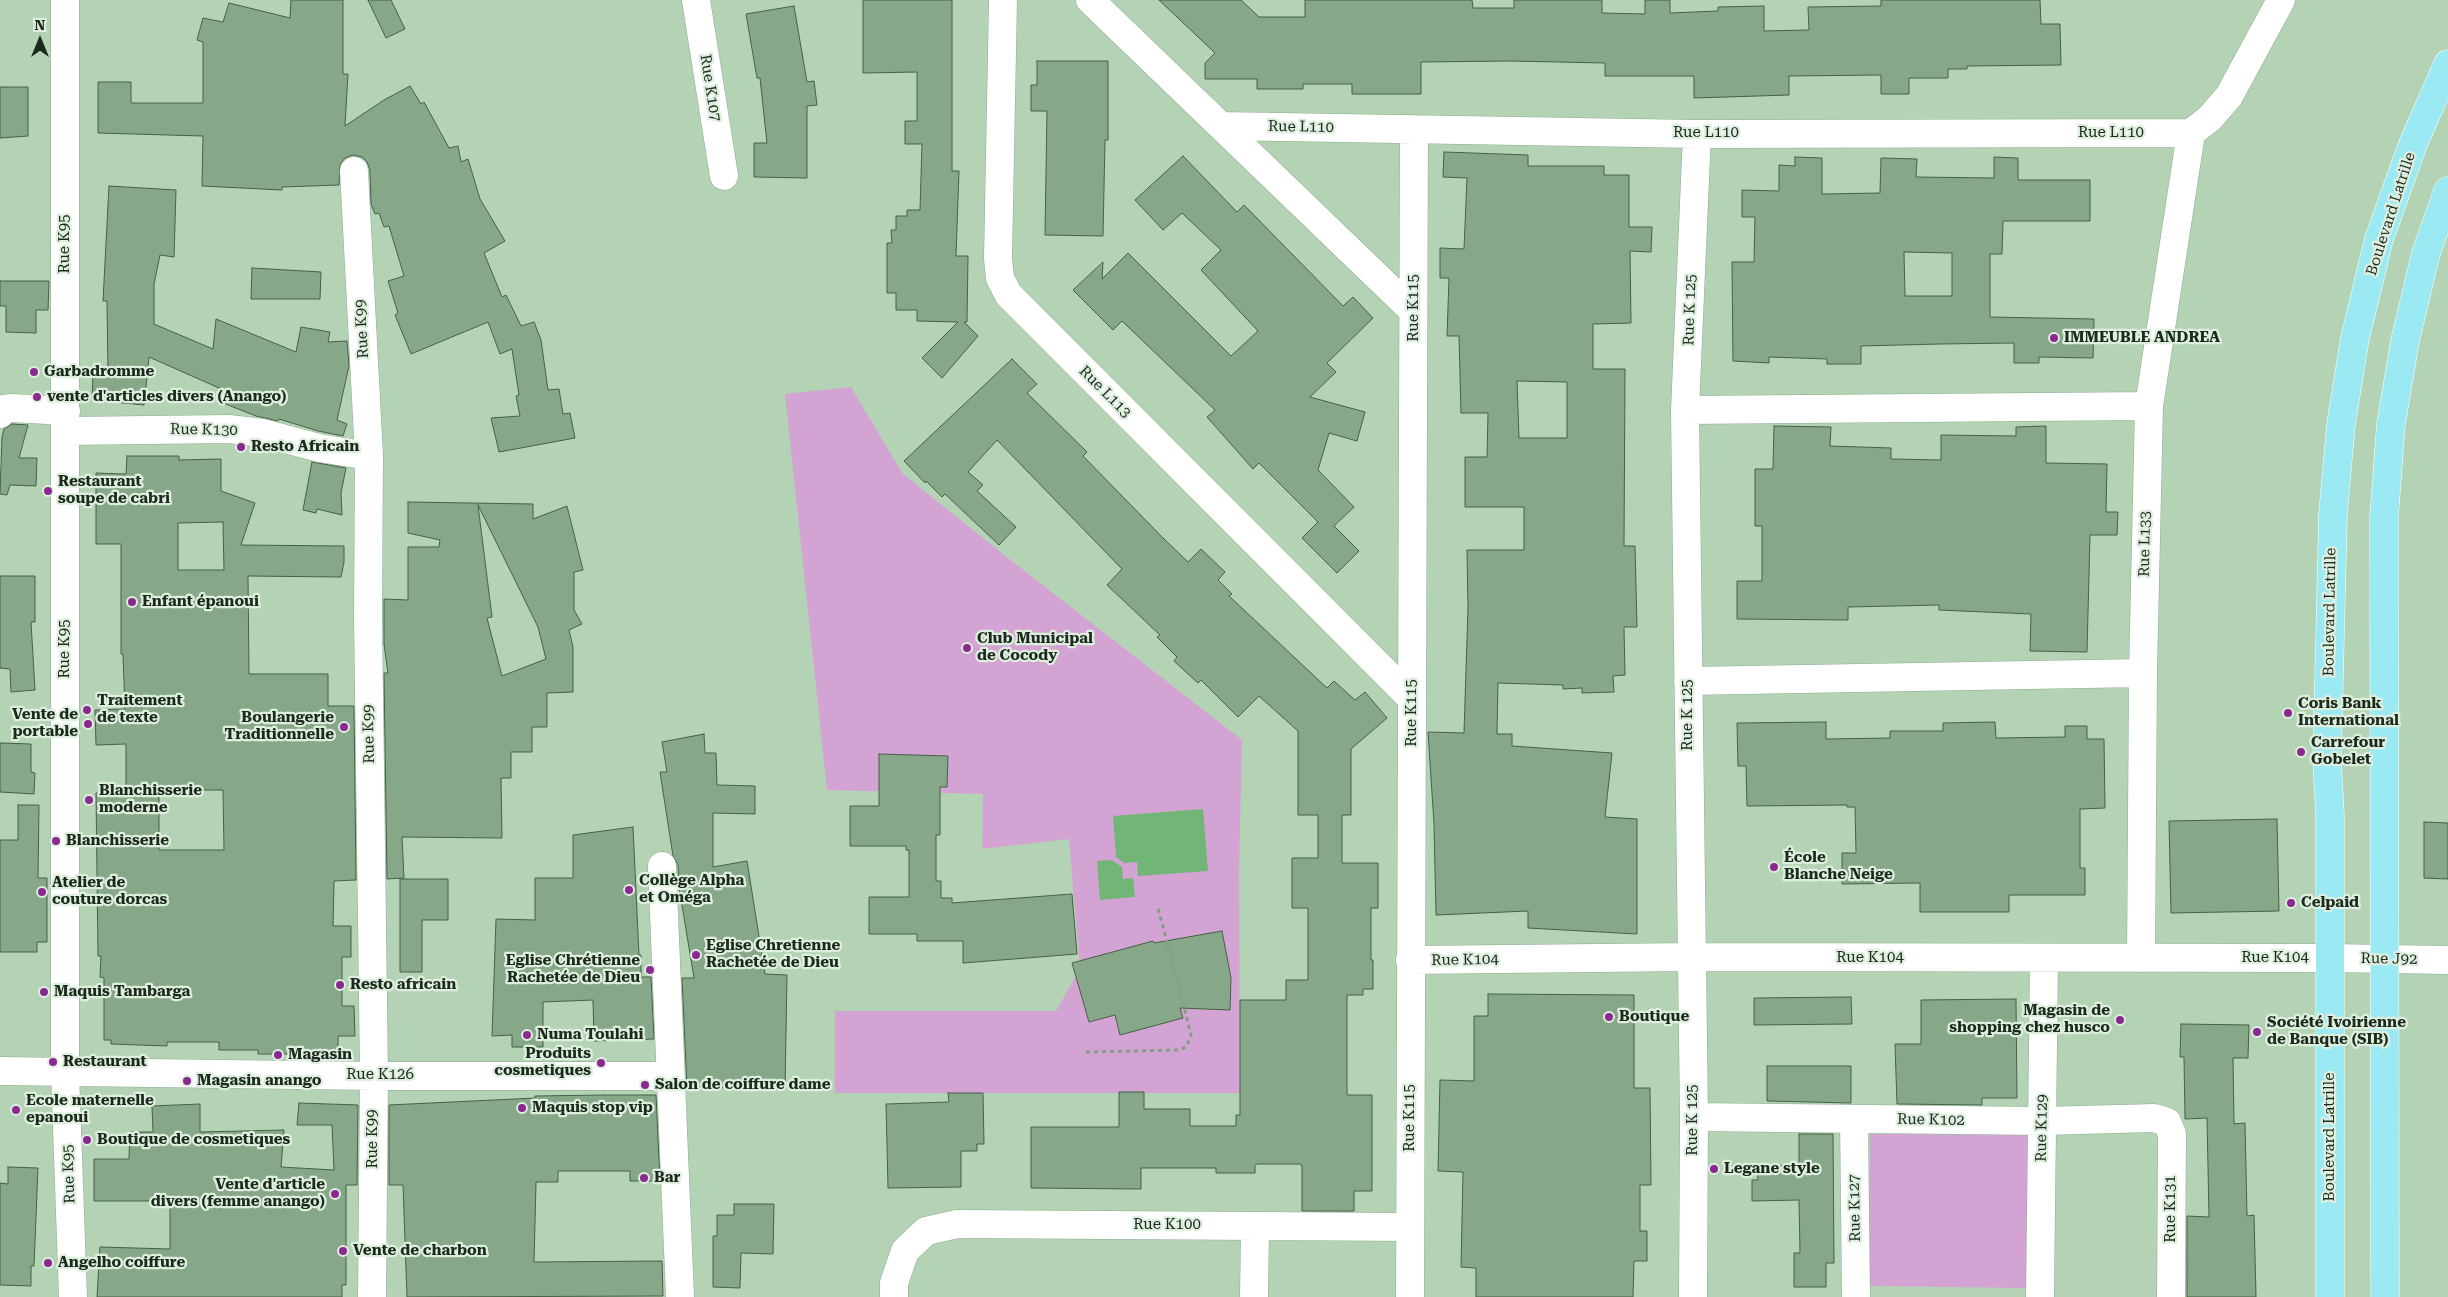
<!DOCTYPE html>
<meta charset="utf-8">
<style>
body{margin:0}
#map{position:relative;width:2448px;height:1297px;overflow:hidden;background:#b3d3b4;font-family:"Roboto Serif",serif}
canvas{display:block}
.north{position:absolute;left:15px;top:15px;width:50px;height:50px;-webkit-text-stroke:4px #dfefdf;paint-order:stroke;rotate:0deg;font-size:14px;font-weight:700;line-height:20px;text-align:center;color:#1c291d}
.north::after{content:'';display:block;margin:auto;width:18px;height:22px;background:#1c291d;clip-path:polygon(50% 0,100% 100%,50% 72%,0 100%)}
</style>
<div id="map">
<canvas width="2448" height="1297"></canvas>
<div class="north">N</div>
</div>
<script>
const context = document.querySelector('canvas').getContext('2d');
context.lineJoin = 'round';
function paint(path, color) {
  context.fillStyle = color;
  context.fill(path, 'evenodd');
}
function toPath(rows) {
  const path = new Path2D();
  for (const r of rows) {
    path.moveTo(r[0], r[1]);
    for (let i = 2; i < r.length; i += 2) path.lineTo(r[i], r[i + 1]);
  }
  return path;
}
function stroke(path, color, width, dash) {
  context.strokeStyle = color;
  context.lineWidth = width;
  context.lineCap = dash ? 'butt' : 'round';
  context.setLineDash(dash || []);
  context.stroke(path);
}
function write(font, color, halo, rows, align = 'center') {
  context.font = font + ' "Roboto Serif",serif';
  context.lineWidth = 4.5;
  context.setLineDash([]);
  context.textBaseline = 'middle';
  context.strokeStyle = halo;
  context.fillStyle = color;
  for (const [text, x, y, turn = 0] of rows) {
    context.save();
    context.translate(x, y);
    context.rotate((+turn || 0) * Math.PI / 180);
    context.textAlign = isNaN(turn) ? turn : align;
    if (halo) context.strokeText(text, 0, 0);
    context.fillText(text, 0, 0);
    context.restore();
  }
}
paint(toPath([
 [851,387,902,473,1004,555,1242,740,1239,871,1240,1093,835,1093,835,1011,1056,1011,1080,969,1069,839,982,849,983,794,827,790,785,394],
 [1870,1134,2028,1135,2026,1288,1869,1286]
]), '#d3a3d4');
paint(toPath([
 [1203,809,1208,871,1138,876,1137,862,1124,863,1116,857,1113,816],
 [1112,860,1122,867,1123,879,1133,878,1135,897,1100,900,1097,861]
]), '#71b676');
const building = toPath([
 [291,0,343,0,343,74,348,74,345,126,384,100,410,86,421,104,424,102,449,148,458,146,461,162,468,159,480,199,505,241,484,253,502,297,506,295,521,326,534,322,541,340,548,390,559,389,563,414,570,413,575,438,499,452,491,418,520,416,516,396,519,395,512,349,500,354,488,322,411,354,395,315,398,313,388,281,404,276,389,226,384,227,379,213,375,214,371,204,370,170,367,162,362,157,353,155,345,158,340,164,339,185,282,187,282,190,202,186,203,136,98,133,98,82,131,82,131,103,203,103,203,42,197,40,203,18,223,22,229,3,290,18,291,0],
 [368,0,391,0,405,29,386,38,368,0],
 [863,0,952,0,952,171,959,171,956,256,968,256,967,322,964,322,978,336,942,378,922,358,958,322,917,321,917,310,896,310,896,293,887,293,887,243,892,243,891,230,896,230,896,216,907,216,907,210,920,210,922,144,905,144,905,121,917,121,917,72,863,73,863,0],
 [1159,0,1241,0,1259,17,1305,17,1305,0,1472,0,1473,8,1514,8,1514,0,1602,0,1602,13,1645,14,1645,0,1670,0,1670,13,1718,11,1718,7,1764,6,1764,31,1809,30,1808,7,1881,6,1881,0,2040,0,2041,24,2060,24,2061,65,1967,66,1967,69,1948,69,1948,78,1909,78,1909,94,1881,94,1881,75,1789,76,1789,95,1694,98,1694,76,1605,76,1605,63,1510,61,1421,62,1421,94,1352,94,1352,84,1303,84,1303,89,1257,89,1257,79,1205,79,1205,63,1215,53,1159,0],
 [794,6,807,82,814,81,817,105,807,106,807,178,754,177,754,143,767,143,760,78,757,78,746,14,794,6],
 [1037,61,1108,61,1108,140,1105,140,1103,236,1045,235,1047,111,1031,111,1031,85,1037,85,1037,61],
 [0,87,28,87,28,136,0,138,0,87],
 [1444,152,1528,155,1528,166,1604,166,1604,175,1629,175,1629,227,1652,227,1651,252,1630,251,1631,323,1593,324,1593,369,1625,369,1624,546,1635,546,1637,627,1624,627,1625,675,1613,676,1614,692,1582,693,1582,688,1563,689,1563,685,1498,683,1497,734,1512,734,1512,746,1612,753,1605,817,1637,819,1637,934,1528,928,1528,911,1436,915,1434,824,1428,732,1464,733,1468,608,1467,550,1524,550,1524,507,1465,507,1465,457,1487,457,1488,413,1461,413,1459,336,1447,336,1449,278,1440,278,1440,248,1464,249,1467,178,1443,177,1444,152],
 [1517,381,1567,382,1567,438,1519,438,1517,381],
 [1183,156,1237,212,1244,205,1343,306,1353,297,1373,318,1327,363,1336,372,1310,397,1365,412,1357,441,1329,433,1318,470,1354,507,1334,526,1359,551,1337,573,1302,538,1318,522,1259,463,1253,469,1207,417,1215,410,1122,321,1113,330,1073,290,1103,262,1102,279,1128,253,1231,356,1258,331,1201,270,1221,250,1182,213,1163,230,1135,200,1183,156],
 [1795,157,1822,158,1822,194,1880,193,1881,158,1917,159,1916,177,1994,178,1994,157,2018,158,2018,180,2090,180,2090,221,2003,221,2002,254,1990,254,1990,317,2094,319,2093,358,2039,357,2039,363,2014,363,2014,343,1940,344,1861,346,1861,364,1827,364,1827,359,1769,357,1769,363,1733,361,1732,262,1754,262,1755,217,1742,217,1742,190,1779,191,1779,165,1795,166,1795,157],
 [1904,252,1952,253,1952,296,1905,296,1904,252],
 [109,186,176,190,174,257,160,255,154,284,154,324,213,349,216,319,296,352,301,327,330,332,328,342,347,341,349,366,337,420,347,424,343,436,318,431,279,419,278,421,256,416,223,403,228,392,149,357,144,405,92,400,93,375,108,375,107,301,103,301,109,186],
 [252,268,321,272,320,299,251,299,252,268],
 [0,281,49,281,48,310,36,310,36,333,6,332,6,306,0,306,0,281],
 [1012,359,1037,384,1027,393,1087,452,1083,456,1163,538,1188,562,1201,549,1225,572,1218,580,1232,594,1229,596,1327,688,1334,681,1355,700,1365,692,1387,718,1351,749,1351,815,1342,815,1342,863,1378,863,1378,908,1371,908,1371,960,1373,960,1373,989,1363,989,1363,995,1347,995,1347,1095,1372,1095,1372,1191,1354,1191,1354,1211,1302,1211,1302,1166,1300,1164,1257,1164,1255,1166,1255,1173,1216,1173,1216,1168,1141,1168,1141,1189,1031,1188,1031,1127,1119,1127,1119,1092,1144,1092,1144,1109,1190,1109,1190,1126,1236,1126,1236,1115,1240,1115,1240,1000,1286,1000,1286,980,1308,980,1308,908,1292,908,1292,858,1318,858,1318,815,1298,815,1298,731,1259,696,1238,717,1201,680,1198,683,1174,661,1177,657,1157,637,1160,635,1107,585,1122,569,997,440,968,472,983,485,977,491,1016,527,999,545,945,494,942,497,926,481,925,483,904,461,1012,359],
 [12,424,28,425,19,458,37,458,36,486,10,485,7,495,0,494,2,437,4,429,12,424],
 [1774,426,1831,427,1830,446,1891,448,1891,459,1941,460,1941,435,2016,436,2016,427,2046,426,2046,463,2107,464,2106,512,2118,512,2117,535,2090,535,2087,652,2030,651,2031,614,1939,610,1939,605,1848,607,1848,620,1737,619,1737,581,1762,581,1762,526,1755,526,1755,469,1773,469,1774,426],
 [127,456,179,456,179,460,221,459,221,491,255,503,241,545,344,546,344,562,341,577,248,576,249,674,328,674,328,706,354,706,356,880,334,881,333,926,351,926,351,957,342,957,342,1006,354,1006,355,1036,338,1036,338,1054,258,1054,258,1050,219,1050,219,1042,167,1042,167,1046,111,1044,111,1040,104,1040,104,978,100,977,101,956,98,956,96,793,126,793,126,744,96,745,95,710,125,709,123,654,121,654,121,544,96,544,96,473,126,474,127,456],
 [223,522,224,570,178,570,178,523,223,522],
 [159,790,223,790,224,850,159,850,159,790],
 [312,462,346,468,341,493,342,515,317,509,316,513,303,510,312,462],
 [408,502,533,504,533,519,567,506,583,570,574,572,574,610,582,624,569,630,573,647,573,692,547,693,547,727,532,727,532,752,511,752,511,778,501,778,502,838,402,837,404,878,387,879,384,673,388,673,384,644,384,599,408,600,408,547,439,547,440,540,408,533,408,502],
 [478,505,538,627,546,659,502,676,487,618,492,617,478,505],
 [0,576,35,576,35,622,31,622,35,690,11,692,10,669,0,668,0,576],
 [1826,722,1826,739,1890,738,1890,731,1943,731,1943,723,1995,722,1996,738,2065,737,2065,726,2087,726,2087,739,2104,739,2105,808,2080,809,2080,868,2085,868,2085,895,2009,895,2009,912,1920,912,1920,883,1842,884,1842,853,1856,853,1855,807,1847,807,1847,805,1747,806,1746,766,1738,766,1737,723,1826,722],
 [704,734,705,753,716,753,717,785,755,786,755,814,713,813,713,867,747,861,765,974,787,975,785,1089,687,1087,682,978,694,978,679,887,678,865,673,856,660,772,667,772,662,742,704,734],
 [0,743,31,744,31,772,35,773,34,794,0,792,0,743],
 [879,754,948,756,947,787,940,787,940,835,936,835,936,881,941,881,941,898,952,898,952,903,1072,894,1077,954,963,963,963,941,917,941,917,934,869,934,869,897,909,897,909,850,906,850,906,846,850,846,850,806,879,806,879,754],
 [18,805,39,805,38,878,47,878,47,942,37,942,37,952,0,952,0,840,18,840,18,805],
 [2277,819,2279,911,2171,913,2169,821,2277,819],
 [2424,822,2448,823,2448,879,2424,878,2424,822],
 [633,827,639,955,641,955,641,977,651,977,654,1039,594,1041,593,1000,543,1002,543,1047,512,1047,512,1035,492,1036,496,919,535,920,535,878,573,878,573,835,633,827],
 [400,879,448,879,448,920,422,920,422,972,400,972,400,879],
 [1222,931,1231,978,1230,1010,1180,1008,1183,1018,1120,1035,1115,1015,1089,1022,1072,963,1153,941,1154,943,1222,931],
 [1488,994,1634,995,1634,1088,1650,1088,1651,1185,1640,1185,1640,1231,1647,1231,1647,1261,1634,1261,1633,1297,1476,1297,1476,1268,1461,1267,1463,1172,1438,1171,1440,1080,1474,1081,1474,1016,1488,1016,1488,994],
 [1851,997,1852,1024,1754,1025,1754,998,1851,997],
 [2016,999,2017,1098,1982,1098,1982,1105,1897,1104,1895,1044,1921,1044,1921,1000,2016,999],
 [2181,1024,2249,1025,2248,1058,2233,1058,2234,1124,2245,1123,2247,1216,2254,1215,2256,1297,2187,1297,2187,1216,2209,1217,2207,1118,2185,1119,2184,1057,2180,1057,2181,1024],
 [1767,1066,1851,1066,1851,1103,1767,1101,1767,1066],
 [948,1093,983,1093,984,1144,977,1144,977,1151,961,1151,961,1187,888,1188,886,1104,949,1102,948,1093],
 [604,1095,656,1095,660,1181,630,1181,630,1171,558,1171,558,1182,536,1182,534,1262,662,1261,663,1296,407,1297,403,1185,389,1185,389,1105,535,1098,535,1096,604,1095],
 [299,1103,358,1105,357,1185,346,1185,346,1285,342,1285,342,1297,97,1297,100,1247,170,1249,170,1201,94,1201,94,1159,129,1159,130,1132,153,1132,152,1106,200,1104,200,1132,284,1130,281,1167,334,1170,332,1125,297,1125,299,1103],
 [1799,1134,1833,1134,1834,1263,1826,1263,1826,1287,1794,1287,1794,1253,1800,1253,1799,1200,1752,1201,1752,1180,1758,1180,1757,1166,1799,1165,1799,1134],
 [8,1167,38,1168,34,1266,31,1266,31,1286,0,1285,0,1183,8,1184,8,1167],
 [734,1204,774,1204,773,1254,741,1253,740,1288,713,1287,713,1236,717,1236,717,1215,734,1215,734,1204]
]);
paint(building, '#87a789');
stroke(building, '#456146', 1);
const minor = toPath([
 [65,0,65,1072,73,1297],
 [696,0,724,176],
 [1003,0,998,258,1000,278,1008,294,1412,699],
 [1090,0,1413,311],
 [1221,126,1697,134,2191,133],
 [2191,133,2210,118,2229,96,2281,0],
 [354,171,369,456,368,616,374,1076,372,1297],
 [1685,410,2149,406],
 [0,414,4,409,12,408,66,411],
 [65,431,229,429,263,433,319,448,369,456],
 [1688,681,2143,673],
 [662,866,680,1297],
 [2141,958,2143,673,2149,406,2191,133],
 [1410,960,1691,957,2329,958,2448,960],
 [0,1071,374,1076,669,1076],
 [1694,1117,2042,1121,2154,1118,2167,1122,2172,1134,2171,1297],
 [1854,1119,1856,1297],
 [894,1297,894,1283,905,1251,926,1231,957,1224,1410,1227],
 [1254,1297,1255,1226],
 [1410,1297,1414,129],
 [1693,1297,1694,1117,1685,410,1697,134],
 [2040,1297,2044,959]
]);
const major = toPath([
 [2330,1297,2330,815,2327,760,2333,514,2341,424,2355,338,2379,239,2413,144,2448,64],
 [2385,1297,2384,517,2391,424,2405,341,2426,253,2448,191]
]);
stroke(minor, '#8cac8e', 29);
stroke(major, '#fff', 29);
stroke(toPath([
 [1086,1052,1179,1050,1186,1047,1191,1036,1188,1022,1158,908]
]), '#859f86', 3, [4, 4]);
stroke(minor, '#fff', 28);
stroke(major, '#9ae9f3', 28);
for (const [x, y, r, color] of [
 [2054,338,5,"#8c2990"],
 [34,372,5,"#8c2990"],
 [37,397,5,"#8c2990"],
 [241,447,5,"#8c2990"],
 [48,491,5,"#8c2990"],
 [132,602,5,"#8c2990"],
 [967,648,5,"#8c2990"],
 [87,710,5,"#8c2990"],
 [2288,713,5,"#8c2990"],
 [88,724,5,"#8c2990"],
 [344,727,5,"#8c2990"],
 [2301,752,5,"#8c2990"],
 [89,800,5,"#8c2990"],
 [56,841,5,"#8c2990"],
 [1774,867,5,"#8c2990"],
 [629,890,5,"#8c2990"],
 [42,892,5,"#8c2990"],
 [2291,903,5,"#8c2990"],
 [696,955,5,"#8c2990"],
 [650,970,5,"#8c2990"],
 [340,985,5,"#8c2990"],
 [44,992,5,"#8c2990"],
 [1609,1017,5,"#8c2990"],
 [2120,1020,5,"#8c2990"],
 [2257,1032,5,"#8c2990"],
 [527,1035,5,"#8c2990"],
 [278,1055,5,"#8c2990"],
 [53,1062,5,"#8c2990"],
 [601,1063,5,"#8c2990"],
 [187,1081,5,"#8c2990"],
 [645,1085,5,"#8c2990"],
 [522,1108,5,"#8c2990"],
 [16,1110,5,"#8c2990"],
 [87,1140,5,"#8c2990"],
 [1714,1169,5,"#8c2990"],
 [644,1178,5,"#8c2990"],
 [335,1194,5,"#8c2990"],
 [343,1251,5,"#8c2990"],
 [48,1263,5,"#8c2990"]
]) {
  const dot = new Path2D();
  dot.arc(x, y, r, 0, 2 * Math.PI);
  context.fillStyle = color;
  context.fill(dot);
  stroke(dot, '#dfefdf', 2);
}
write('15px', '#1c291d', '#dfefdf', [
 ["Rue K107",710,88,81],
 ["Rue L110",1301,127,1],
 ["Rue L110",1706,133],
 ["Rue L110",2111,133],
 ["Boulevard Latrille",2391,214,-72],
 ["Rue K95",65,244,-90],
 ["Rue K115",1414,308,-90],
 ["Rue K 125",1690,310,-88],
 ["Rue K99",362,329,-93],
 ["Rue L113",1105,392,45],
 ["Rue K130",204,430,1],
 ["Rue L133",2145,544,-89],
 ["Boulevard Latrille",2330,612,-89],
 ["Rue K95",65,649,-90],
 ["Rue K115",1412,713,-90],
 ["Rue K 125",1688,715,-90],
 ["Rue K99",369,734,-91],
 ["Rue K104",1870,958],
 ["Rue K104",2275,958],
 ["Rue J92",2389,959,1],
 ["Rue K104",1465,960,-1],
 ["Rue K126",380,1075],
 ["Rue K115",1410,1118,-90],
 ["Rue K 125",1693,1120,-90],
 ["Rue K102",1931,1120,1],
 ["Rue K129",2042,1128,-89],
 ["Boulevard Latrille",2330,1137,-90],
 ["Rue K99",373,1139,-90],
 ["Rue K95",69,1174,-92],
 ["Rue K127",1855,1208,-91],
 ["Rue K131",2171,1209,-90],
 ["Rue K100",1167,1225]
]);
write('bold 15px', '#1c291d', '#dfefdf', [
 ["IMMEUBLE ANDREA",2064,338],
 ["Garbadromme",44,372],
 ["vente d'articles divers (Anango)",47,397],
 ["Resto Africain",251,447],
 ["Restaurant",58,482],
 ["soupe de cabri",58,499],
 ["Enfant épanoui",142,602],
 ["Club Municipal",977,639],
 ["de Cocody",977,656],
 ["Traitement",97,701],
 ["de texte",97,718],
 ["Coris Bank",2298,704],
 ["International",2298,721],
 ["Vente de",78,715,"right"],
 ["portable",78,732,"right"],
 ["Boulangerie",334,718,"right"],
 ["Traditionnelle",334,735,"right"],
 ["Carrefour",2311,743],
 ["Gobelet",2311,760],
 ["Blanchisserie",99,791],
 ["moderne",99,808],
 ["Blanchisserie",66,841],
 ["École",1784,858],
 ["Blanche Neige",1784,875],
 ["Collège Alpha",639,881],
 ["et Oméga",639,898],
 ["Atelier de",52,883],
 ["couture dorcas",52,900],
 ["Celpaid",2301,903],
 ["Eglise Chretienne",706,946],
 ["Rachetée de Dieu",706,963],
 ["Eglise Chrétienne",640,961,"right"],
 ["Rachetée de Dieu",640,978,"right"],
 ["Resto africain",350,985],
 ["Maquis Tambarga",54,992],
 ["Magasin de",2110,1011,"right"],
 ["shopping chez husco",2110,1028,"right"],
 ["Boutique",1619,1017],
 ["Société Ivoirienne",2267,1023],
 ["de Banque (SIB)",2267,1040],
 ["Numa Toulahi",537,1035],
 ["Produits",591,1054,"right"],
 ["cosmetiques",591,1071,"right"],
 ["Magasin",288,1055],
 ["Restaurant",63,1062],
 ["Magasin anango",197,1081],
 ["Salon de coiffure dame",655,1085],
 ["Ecole maternelle",26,1101],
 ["epanoui",26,1118],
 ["Maquis stop vip",532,1108],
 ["Boutique de cosmetiques",97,1140],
 ["Legane style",1724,1169],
 ["Bar",654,1178],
 ["Vente d'article",325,1185,"right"],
 ["divers (femme anango)",325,1202,"right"],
 ["Vente de charbon",353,1251],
 ["Angelho coiffure",58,1263]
], 'left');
</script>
